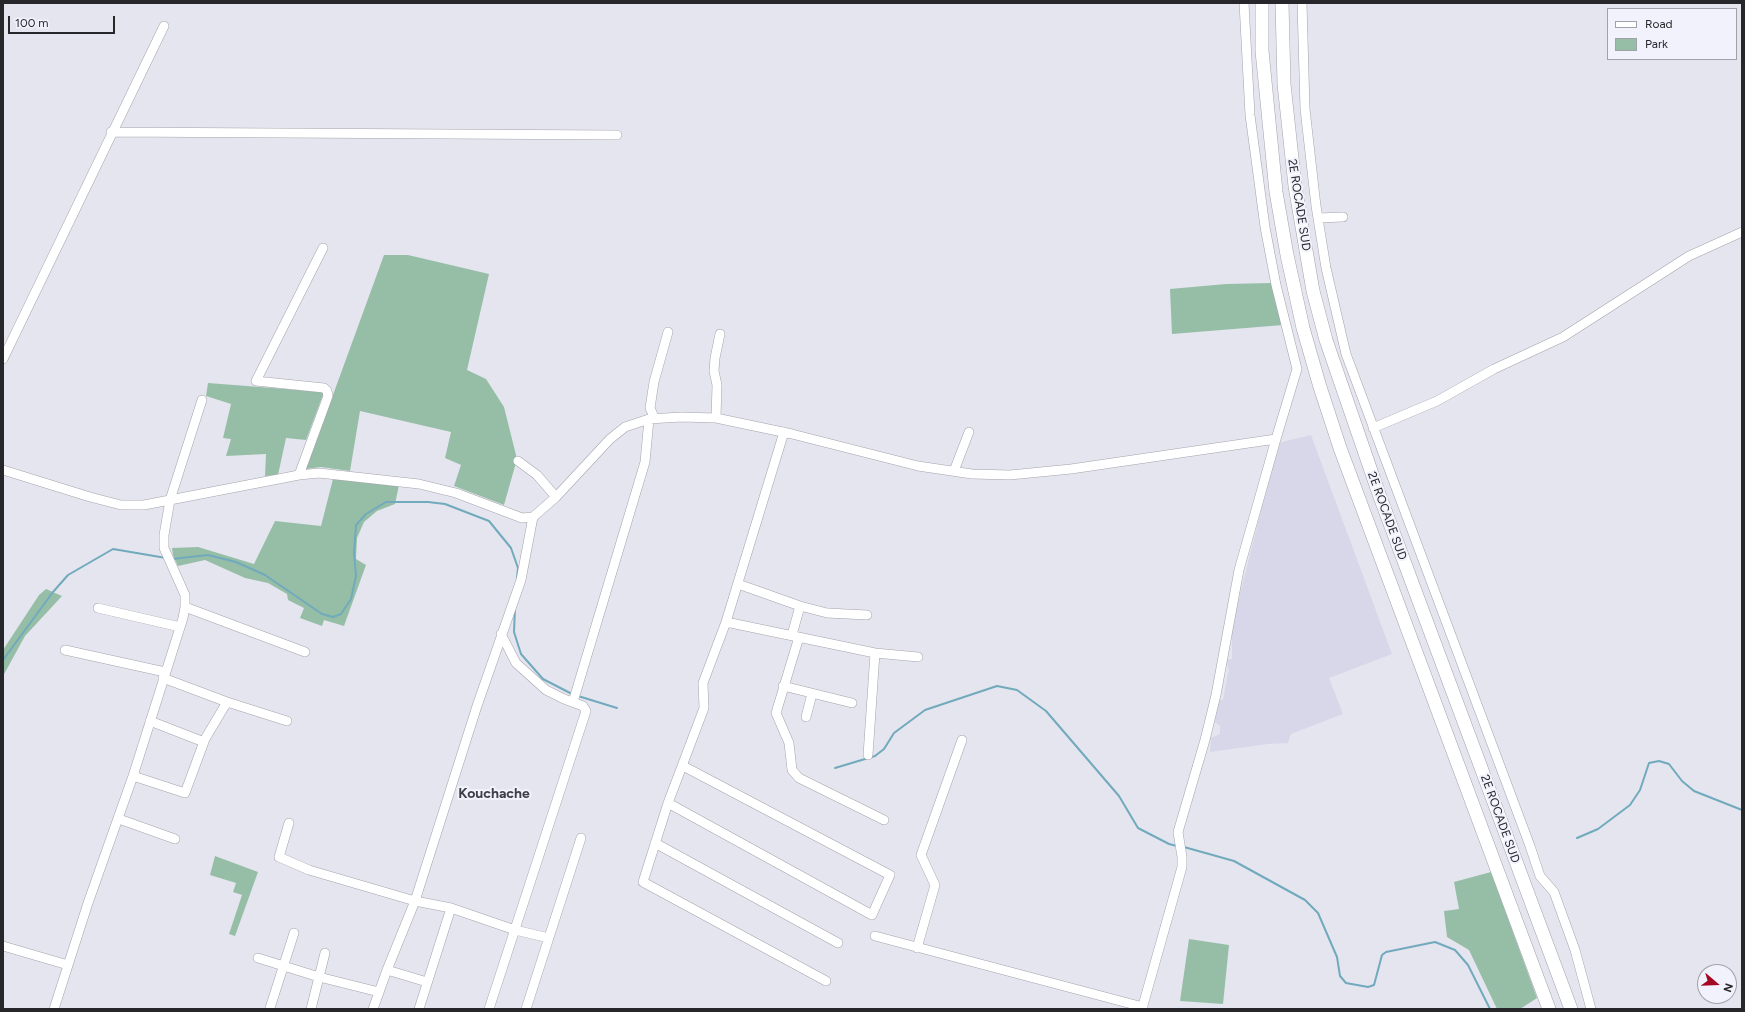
<!DOCTYPE html>
<style>
body{margin:0}
#map{position:relative;width:1745px;height:1012px;overflow:hidden;background:#e5e5ef;font-family:Figtree,sans-serif}
canvas{display:block}
.frame{position:absolute;inset:0;border:4px solid #27272b;pointer-events:none}
.legend{position:absolute;left:1607px;top:8px;width:130px;height:52px;box-sizing:border-box;background:#f2f2fd;border:1px solid #a1a1a9;margin:0;padding:5px 7px;list-style:none;font-size:12px;color:#27272b}
.legend li{display:flex;align-items:center;gap:8px;height:20px}
.legend b{width:20px;border:1px solid #a1a1a9}
.north{position:absolute;left:1697px;top:964px;width:40px;height:40px;box-sizing:border-box;background:#f2f2fd;border:1px solid #a1a1a9;border-radius:50%;rotate:109deg;font-size:11px;font-weight:700;line-height:16px;text-align:center;color:#27272b}
.north::after{content:'';display:block;margin:auto;width:14px;height:18px;background:#a40924;clip-path:polygon(50% 0,100% 100%,50% 72%,0 100%)}
.scale{position:absolute;left:8px;top:16px;width:107px;height:18px;box-sizing:border-box;border:2px solid #27272b;border-top:0;padding-left:5px;font-size:12px;line-height:14px;white-space:nowrap;color:#27272b;-webkit-text-stroke:3px #f2f2fd;paint-order:stroke}
</style>
<div id="map">
<canvas width="1745" height="1012"></canvas>
<div class="frame"></div>
<ul class="legend">
<li><b style="height:5px;background:#fff"></b>Road</li>
<li><b style="height:11px;background:#96bea7"></b>Park</li>
</ul>
<div class="north">N</div>
<div class="scale">100 m</div>
</div>
<script>
const context = document.querySelector('canvas').getContext('2d');
context.lineJoin = 'round';
function paint(path, color) {
  context.fillStyle = color;
  context.fill(path, 'evenodd');
}
function toPath(rows) {
  const path = new Path2D();
  for (const r of rows) {
    path.moveTo(r[0], r[1]);
    for (let i = 2; i < r.length; i += 2) path.lineTo(r[i], r[i + 1]);
  }
  return path;
}
function stroke(path, color, width, dash) {
  context.strokeStyle = color;
  context.lineWidth = width;
  context.lineCap = dash ? 'butt' : 'round';
  context.setLineDash(dash || []);
  context.stroke(path);
}
function write(font, color, halo, rows, align = 'center') {
  context.font = font + ' Figtree,sans-serif';
  context.lineWidth = 4;
  context.setLineDash([]);
  context.textBaseline = 'middle';
  context.strokeStyle = halo;
  context.fillStyle = color;
  for (const [text, x, y, turn = 0] of rows) {
    context.save();
    context.translate(x, y);
    context.rotate((+turn || 0) * Math.PI / 180);
    context.textAlign = isNaN(turn) ? turn : align;
    if (halo) context.strokeText(text, 0, 0);
    context.fillText(text, 0, 0);
    context.restore();
  }
}
paint(toPath([
 [1311,435,1392,654,1329,678,1343,714,1291,734,1288,743,1268,744,1210,752,1211,738,1220,734,1220,726,1215,722,1219,700,1223,700,1229,668,1228,668,1227,660,1232,659,1232,626,1278,443]
]), '#d8d7e9');
paint(toPath([
 [384,255,408,255,489,274,467,370,486,379,504,407,517,459,504,505,454,486,461,465,445,458,451,432,360,411,350,471,321,467,306,469],
 [1272,283,1283,325,1172,334,1170,289,1226,284],
 [208,383,324,392,306,440,286,438,278,475,265,476,266,454,226,456,231,439,223,438,231,404,206,396],
 [333,479,399,485,395,504,377,511,364,522,357,538,356,559,366,565,344,626,324,620,322,626,300,618,304,608,288,600,287,594,268,583,245,578,205,560,178,566,173,555,172,548,198,547,254,564,275,521,321,526],
 [46,589,62,596,25,636,3,676,3,650,39,595],
 [215,856,258,872,235,936,229,934,242,895,233,892,236,883,210,875],
 [1491,872,1537,998,1520,1009,1497,1009,1469,950,1447,937,1444,911,1459,909,1454,882],
 [1189,939,1229,945,1223,1004,1180,1001]
]), '#96bea7');
stroke(toPath([
 [172,559,208,555,236,562,265,575,322,614,333,617,341,614,351,599,356,576,354,553,356,525,366,514,386,502,428,502,445,504,489,521,511,548,518,568,517,577],
 [515,608,514,632,521,654,543,679,572,694],
 [3,660,53,592,68,575,113,549,166,558],
 [578,696,617,708],
 [835,768,875,756,884,749,894,733,925,710,997,686,1017,690,1046,711,1119,796,1138,828,1169,844,1177,846],
 [1577,838,1598,829,1630,805,1640,790,1649,763,1659,761,1669,764,1682,781,1694,791,1742,810],
 [1184,847,1234,861,1305,900,1318,913,1337,957,1340,976,1346,983,1368,987,1374,985,1382,955,1386,952,1435,942,1455,950,1468,965,1490,1009]
]), '#70aabc', 2);
const minor = toPath([
 [1244,3,1250,115,1265,227,1276,285,1297,369,1276,439],
 [1302,3,1305,109,1316,206,1326,268,1346,354,1530,846,1540,876,1554,892,1575,950,1591,1009],
 [111,132,617,135],
 [1318,218,1343,217],
 [3,359,164,26],
 [716,418,717,385,714,371,715,358,720,334],
 [655,419,650,408,654,382,668,332],
 [1373,428,1437,401,1494,369,1563,337,1689,256,1742,232],
 [784,432,726,622,703,683,704,708,668,803,643,882,826,981],
 [518,461,537,475,556,497],
 [3,470,90,497,121,505,144,505,299,475,319,473,419,484,456,493,522,518,533,517,556,497,610,439,625,427,649,419,681,417,716,418,792,434,918,466,972,474,1010,475,1071,469,1276,439,1239,570,1216,695,1205,740,1178,832,1182,857,1182,867,1142,1009],
 [954,471,969,432],
 [299,475,328,396,327,391,324,388,256,381,323,248],
 [738,584,800,606,827,613,867,615],
 [185,607,305,652],
 [98,608,180,627],
 [726,622,875,653,918,657],
 [792,635,800,606],
 [799,637,776,713,789,743,792,770,799,778,884,820],
 [65,650,165,672],
 [163,678,227,702,287,721],
 [783,686,852,703],
 [573,702,645,462,649,419],
 [806,717,812,694],
 [150,721,204,742],
 [868,755,875,653],
 [133,776,185,793,205,739,227,702],
 [668,803,872,915,890,875,683,766],
 [119,819,175,839],
 [289,823,279,857,309,870,415,901,451,908,515,930,549,938],
 [655,843,838,943],
 [875,936,1143,1007],
 [3,946,68,965],
 [917,948,935,885,921,855,962,740],
 [258,958,319,977,379,992],
 [387,970,427,982],
 [270,1008,294,933],
 [54,1009,88,903,133,776,183,618,185,607,185,595,164,548,164,535,170,500,202,400],
 [311,1009,325,953],
 [373,1009,387,970,415,901,477,706,521,580,533,517],
 [419,1009,451,908],
 [489,1009,586,711,583,706,564,699,546,690,516,663,501,634],
 [526,1009,581,838]
]);
const highway = toPath([
 [1262,3,1262,51,1276,192,1287,255,1303,328,1320,387,1340,448,1549,1009],
 [1282,3,1284,84,1295,186,1313,291,1326,340,1379,494,1571,1009]
]);
stroke(minor, '#a3a3ac', 10);
stroke(highway, '#a3a3ac', 14);
stroke(minor, '#fff', 9);
stroke(highway, '#fff', 13);
write('12px', '#27272b', '#f2f2fd', [
 ["2E ROCADE SUD",1299,205,81],
 ["2E ROCADE SUD",1387,516,70],
 ["2E ROCADE SUD",1500,819,70]
]);
write('bold 14px', '#3f3f47', '#f2f2fd', [
 ["Kouchache",494,794]
]);
</script>
